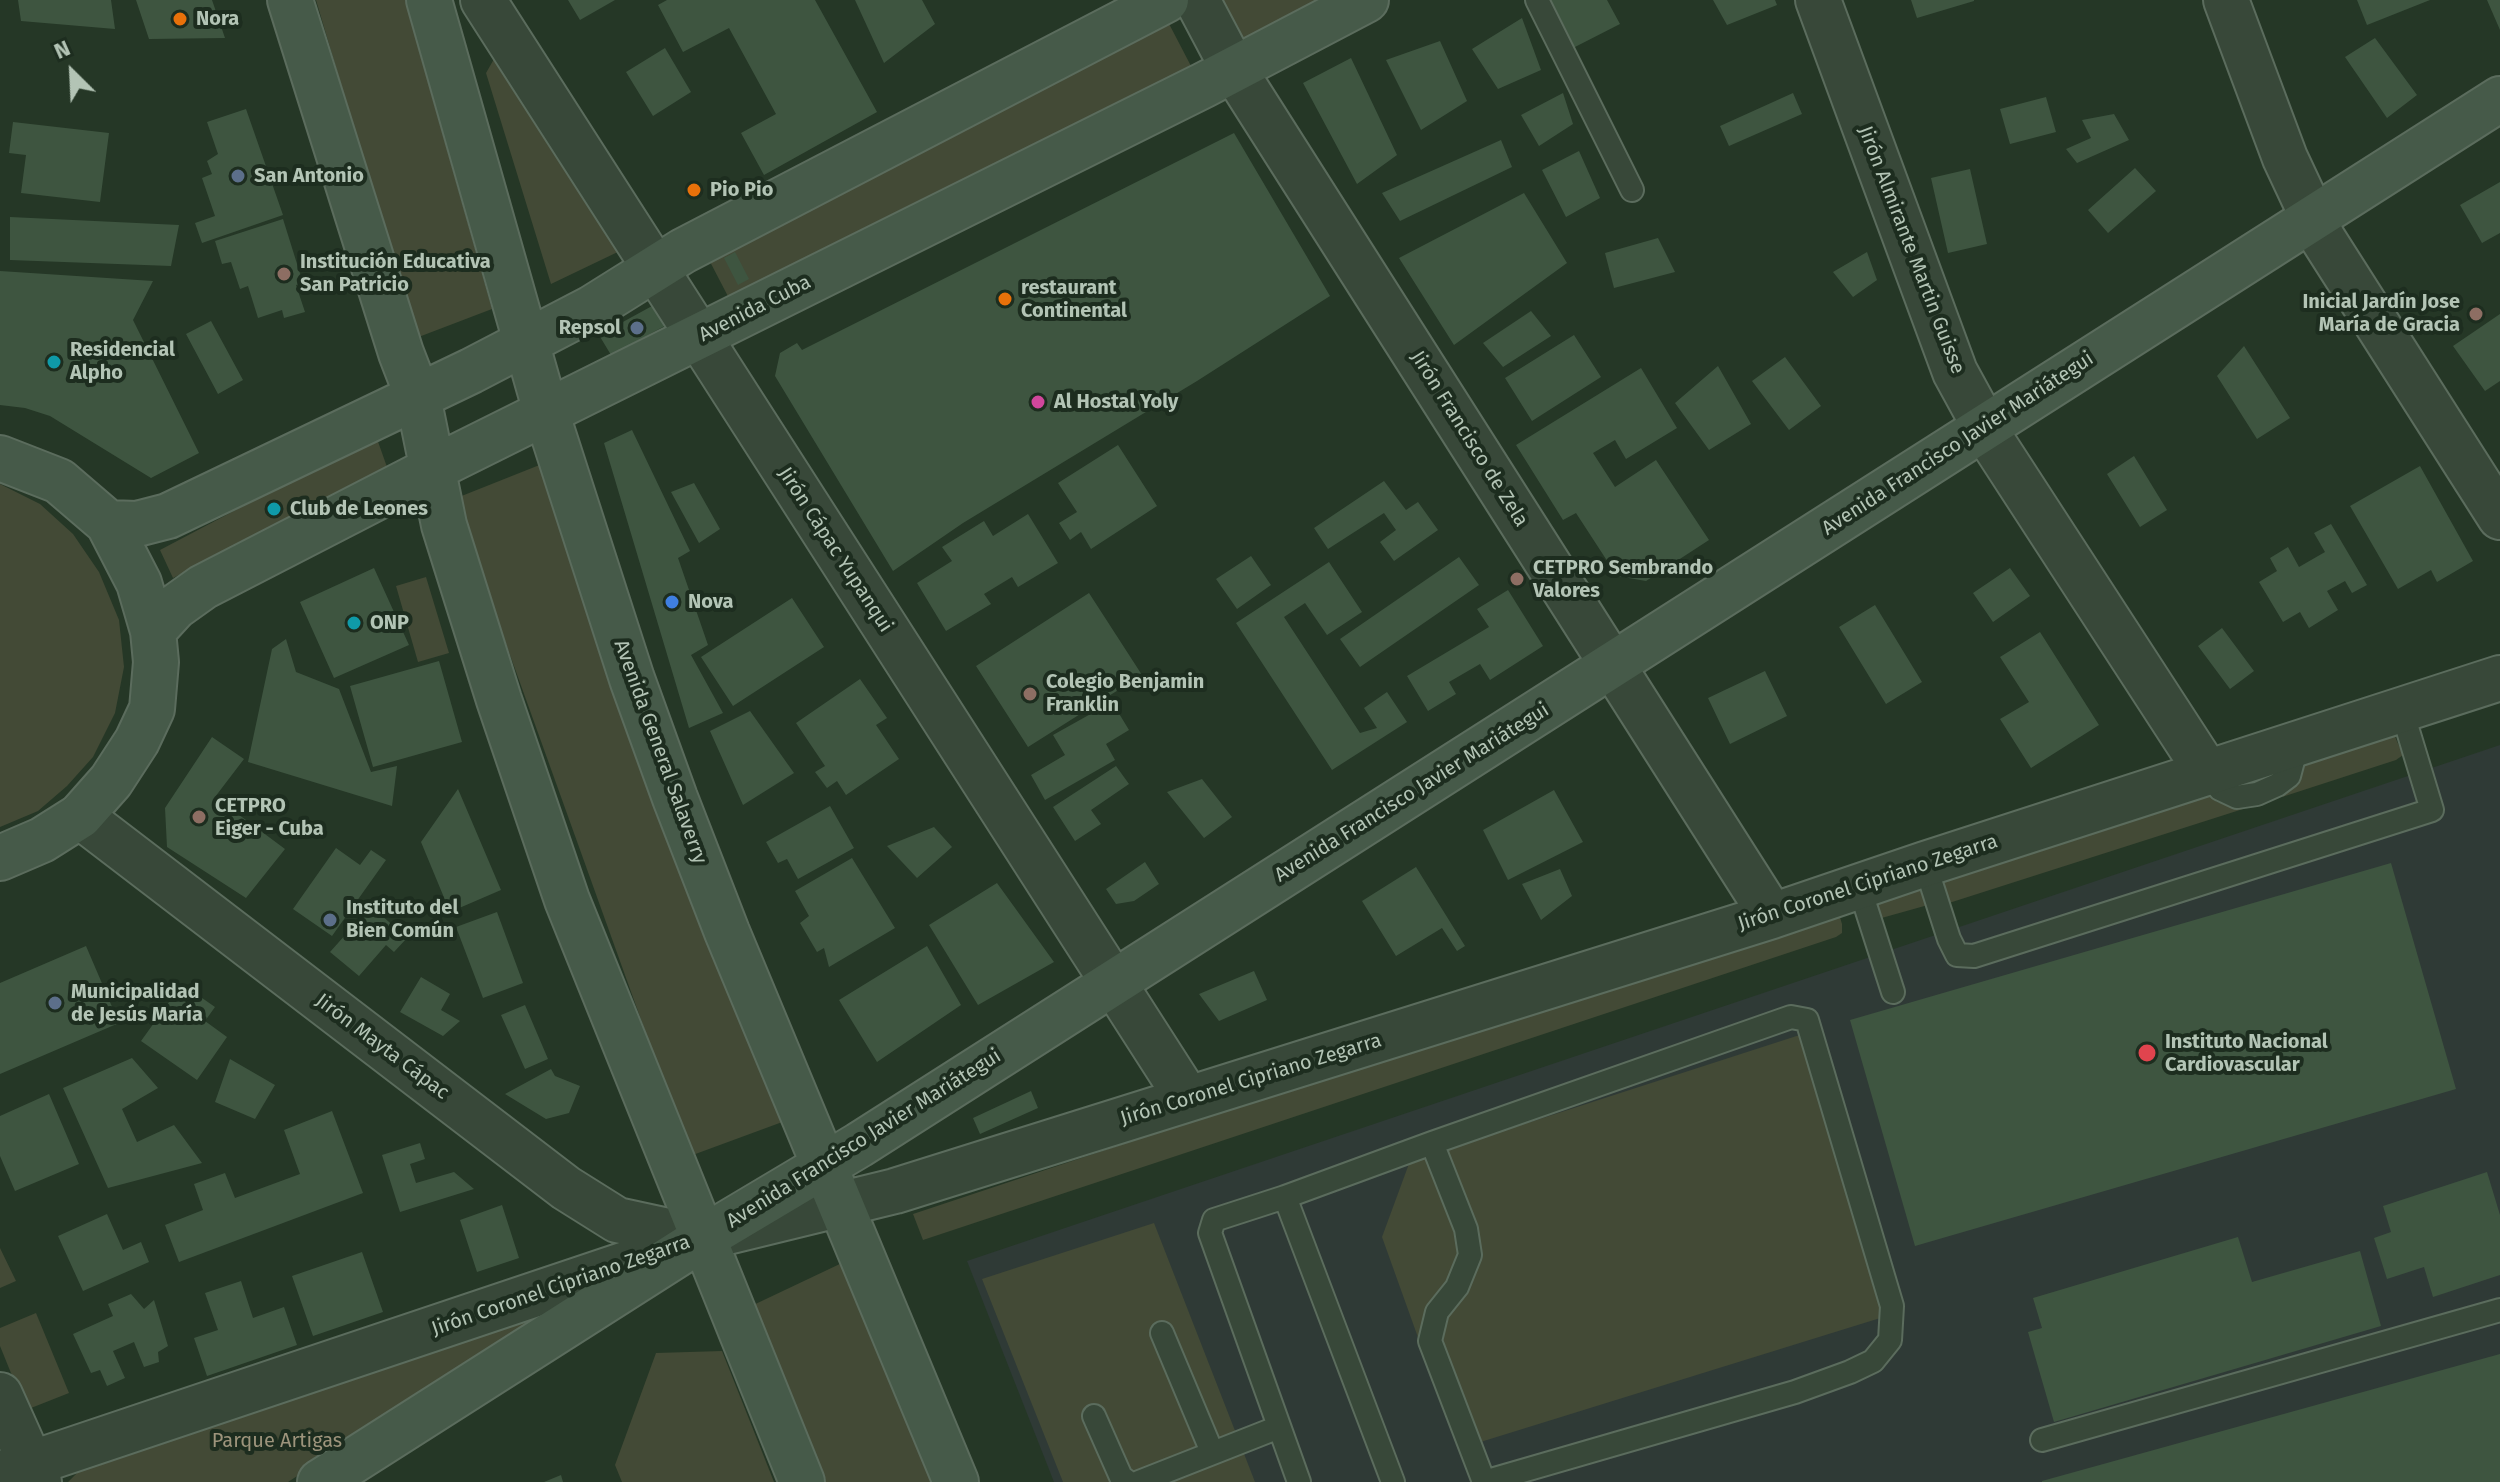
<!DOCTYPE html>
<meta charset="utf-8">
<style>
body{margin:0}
#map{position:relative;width:2500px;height:1482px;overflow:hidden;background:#253726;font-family:"Fira Sans",sans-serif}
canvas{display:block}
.north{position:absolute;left:32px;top:32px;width:80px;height:80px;-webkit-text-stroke:6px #1d2d1f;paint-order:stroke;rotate:336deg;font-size:22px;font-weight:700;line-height:32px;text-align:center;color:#b3c4b5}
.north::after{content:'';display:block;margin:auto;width:28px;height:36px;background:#b3c4b5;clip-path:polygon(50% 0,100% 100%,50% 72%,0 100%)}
</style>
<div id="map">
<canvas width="2500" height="1482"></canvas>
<div class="north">N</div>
</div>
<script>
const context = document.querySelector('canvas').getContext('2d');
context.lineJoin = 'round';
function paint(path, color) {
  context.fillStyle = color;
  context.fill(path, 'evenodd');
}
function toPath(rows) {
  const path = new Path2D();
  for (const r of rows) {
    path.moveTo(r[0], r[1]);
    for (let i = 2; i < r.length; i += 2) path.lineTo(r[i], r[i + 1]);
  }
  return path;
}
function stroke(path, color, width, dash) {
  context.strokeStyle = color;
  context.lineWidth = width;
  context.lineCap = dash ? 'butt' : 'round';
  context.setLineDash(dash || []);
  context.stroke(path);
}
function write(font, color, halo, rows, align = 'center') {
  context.font = font + ' "Fira Sans",sans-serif';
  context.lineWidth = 8;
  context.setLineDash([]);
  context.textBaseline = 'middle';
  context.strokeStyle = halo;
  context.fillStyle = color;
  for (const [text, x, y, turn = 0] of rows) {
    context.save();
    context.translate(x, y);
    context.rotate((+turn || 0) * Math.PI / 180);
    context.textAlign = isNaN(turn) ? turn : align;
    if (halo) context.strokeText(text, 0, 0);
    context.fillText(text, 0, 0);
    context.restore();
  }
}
paint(toPath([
 [2500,745,2500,1482,1054,1482,967,1261]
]), '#2f3a36');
paint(toPath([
 [316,0,405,0,492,309,416,338],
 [1219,0,1340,0,1234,44],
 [1166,18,1191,66,732,304,707,256],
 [507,53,624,249,551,284,486,73,494,59],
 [376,436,387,467,173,578,160,550],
 [542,464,785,1121,690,1156,454,499],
 [0,484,40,504,73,534,99,572,119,620,124,667,115,713,93,757,67,786,38,811,0,827],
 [426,577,449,653,418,662,396,586],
 [2393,732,2403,755,2396,760,2282,797,2299,778,2302,761],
 [2202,791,2217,802,2243,809,1949,903,1946,902,1940,881],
 [1922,884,1928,905,1878,919,1875,896],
 [1826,910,1839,914,1842,924,1842,933,1836,937,923,1240,913,1214],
 [1812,1031,1890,1315,1458,1449,1382,1237,1410,1161],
 [1154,1223,1255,1482,1063,1482,982,1279],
 [0,1248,16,1281,0,1288],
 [844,1262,936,1482,820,1482,747,1308],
 [532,1308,541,1317,288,1482,68,1482,82,1468],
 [36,1313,69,1393,26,1410,0,1346,0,1328],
 [722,1351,774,1482,622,1482,615,1465,656,1353]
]), '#434a36');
paint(toPath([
 [18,0,111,0,115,29,21,21],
 [136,0,212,0,225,38,149,39],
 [568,0,615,0,580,20],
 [667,0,815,0,877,112,764,175,741,133,776,114,729,28,683,52,658,5],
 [855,0,922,0,935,24,884,63],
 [1548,0,1607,0,1620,24,1573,48],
 [1713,0,1775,0,1777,5,1727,25],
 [1911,0,1974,0,1974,1,1917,18],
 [2357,0,2430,0,2367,25],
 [2487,0,2500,0,2500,30],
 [1522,18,1541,70,1498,89,1472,49],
 [2375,38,2417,95,2387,118,2345,57],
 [1440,41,1467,101,1421,130,1386,60],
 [665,48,691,92,653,116,626,72],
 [1351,58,1397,155,1357,184,1303,83],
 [1563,93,1573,124,1539,146,1521,115],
 [1793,93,1802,114,1729,146,1720,126],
 [2046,97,2056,132,2010,144,2000,109],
 [246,109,283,215,202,243,195,223,215,216,202,178,212,174,207,161,218,154,207,122],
 [2114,114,2129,140,2077,163,2066,149,2091,138,2082,120],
 [13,122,109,133,100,202,21,193,26,155,9,153],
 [1234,133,1330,296,1197,381,963,523,893,571,775,376,780,353,797,343,802,350],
 [1501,140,1512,167,1400,221,1382,193],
 [1579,151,1600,198,1566,217,1542,170],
 [2135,168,2156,191,2108,233,2088,210],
 [1970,169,1987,244,1948,253,1931,178],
 [2500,182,2500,233,2482,243,2460,205],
 [1524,193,1567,263,1454,345,1399,258],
 [10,217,179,225,171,266,10,260],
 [283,219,303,283,296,285,305,312,284,318,282,310,258,318,248,286,240,289,231,262,222,264,215,241],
 [1658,238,1675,272,1614,288,1605,253],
 [735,252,749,279,738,285,724,258],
 [1867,252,1877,280,1853,297,1833,272],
 [0,271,153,281,133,320,199,453,151,478,50,416,25,408,0,405],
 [663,300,674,321,611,355,599,335],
 [1531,311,1551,336,1503,367,1483,343],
 [2500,314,2500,381,2485,391,2453,346],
 [211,321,243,380,218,394,186,334],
 [1574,335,1601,377,1532,421,1505,378],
 [2244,346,2290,418,2257,439,2217,376],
 [1785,357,1821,406,1789,430,1752,381],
 [1718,366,1751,424,1709,450,1675,403],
 [1641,368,1677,428,1626,459,1615,440,1593,453,1615,487,1656,460,1709,540,1646,581,1617,576,1576,513,1563,520,1516,445],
 [632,430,690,551,678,558,708,645,691,655,723,713,689,728,604,443],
 [1118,445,1157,506,1091,549,1081,532,1070,540,1059,523,1077,512,1058,483],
 [2134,456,2167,510,2140,527,2107,474],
 [2420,466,2473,561,2437,582,2431,570,2398,589,2350,506],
 [1384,481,1406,510,1418,502,1438,530,1394,561,1380,542,1396,530,1384,513,1328,549,1314,528],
 [694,483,720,529,699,543,671,492],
 [1028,514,1058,563,1018,587,1012,577,984,594,991,604,946,631,917,583,952,561,942,547,984,521,993,536],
 [2331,524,2367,585,2352,593,2345,581,2327,591,2338,610,2309,628,2300,612,2283,622,2259,582,2277,571,2270,558,2288,547,2299,567,2325,552,2314,533],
 [1251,556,1271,585,1237,609,1216,579],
 [1459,557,1479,585,1360,667,1340,639],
 [1329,562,1362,612,1327,635,1305,603,1284,617,1360,733,1377,728,1364,708,1387,692,1407,722,1332,770,1236,623],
 [374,568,409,645,334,678,300,602],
 [2010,568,2030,596,1993,622,1973,593],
 [1508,590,1543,646,1490,680,1480,664,1449,682,1456,694,1428,711,1407,676,1489,627,1477,609],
 [1089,593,1142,675,1028,747,976,666],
 [792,598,824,647,733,706,701,657],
 [1875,605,1922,682,1886,704,1839,627],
 [2222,628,2254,671,2230,689,2198,646],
 [2040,632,2099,725,2031,768,2000,719,2029,702,2000,657],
 [286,639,296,672,339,689,371,772,397,766,392,806,248,762,272,649],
 [439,661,462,742,373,767,350,686],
 [1765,671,1787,716,1730,744,1708,698],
 [860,679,887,718,876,725,899,759,846,795,837,781,827,788,815,772,825,766,796,723],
 [1112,702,1129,730,1106,744,1115,760,1045,800,1031,775,1065,755,1053,735],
 [750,711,794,773,743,805,710,731],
 [212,737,244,759,215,797,285,849,246,898,167,847,165,808],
 [1116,766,1129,784,1091,810,1101,824,1075,841,1053,807],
 [1202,779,1232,817,1204,838,1167,792],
 [458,789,501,890,450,912,421,842],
 [1554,790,1583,842,1508,880,1483,830],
 [830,806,854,848,798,879,787,859,778,863,766,842],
 [934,827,952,847,917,878,887,846],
 [336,848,360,865,371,850,386,860,332,936,293,909],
 [852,858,895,928,829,967,824,948,817,952,800,923,809,916,795,891],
 [1145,862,1159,884,1134,901,1116,904,1106,889],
 [2391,863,2456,1089,1915,1246,1850,1020],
 [1416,867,1465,946,1457,951,1442,928,1396,956,1362,901],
 [1560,869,1572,896,1541,920,1522,884],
 [997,883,1054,962,978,1005,929,925],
 [371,906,407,938,394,952,386,945,359,976,330,952],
 [497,912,523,983,483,998,456,927],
 [86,946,119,1023,0,1074,0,983],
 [927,946,961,1005,877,1062,839,1000],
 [1254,971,1267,1000,1219,1021,1199,994],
 [421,977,450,994,441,1010,460,1021,443,1036,400,1012],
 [182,984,215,1007,205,1021,227,1037,197,1080,141,1041],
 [525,1005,548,1059,525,1069,501,1015],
 [132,1058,158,1088,122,1109,137,1142,174,1125,202,1163,108,1188,63,1088],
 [230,1059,275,1085,255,1119,215,1102],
 [551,1069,555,1076,580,1086,569,1113,546,1119,505,1094],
 [1031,1091,1038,1108,980,1134,973,1118],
 [49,1094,79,1164,15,1191,0,1156,0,1116],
 [332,1111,363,1193,179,1262,165,1225,203,1210,194,1184,225,1173,235,1198,300,1174,284,1130],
 [420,1143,425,1159,410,1164,416,1183,454,1172,474,1189,400,1212,382,1155],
 [2487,1172,2500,1215,2500,1275,2433,1297,2424,1267,2387,1279,2374,1238,2391,1232,2383,1206],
 [502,1205,519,1258,477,1272,460,1220],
 [107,1214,123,1250,141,1242,149,1262,83,1291,58,1236],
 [2238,1237,2252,1282,2360,1251,2381,1326,2054,1422,2028,1332,2042,1328,2033,1298],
 [362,1252,383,1312,313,1336,292,1276],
 [241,1281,253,1318,284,1307,297,1345,207,1376,194,1338,218,1330,205,1293],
 [131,1294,144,1309,154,1300,168,1346,158,1352,159,1362,144,1367,134,1342,113,1351,125,1378,107,1386,100,1370,91,1373,73,1334,113,1316,108,1304],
 [2500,1354,2500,1482,2042,1482,2042,1481],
 [561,1475,563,1482,544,1482]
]), '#3e5540');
const lane = toPath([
 [1537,0,1632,190],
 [2207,772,2220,789,2237,797,2257,794,2277,785,2289,776,2298,742],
 [1925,864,1949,939,1957,955,1974,956,2432,810,2402,711],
 [1859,886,1893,992],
 [1432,1143,1466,1229,1470,1255,1457,1287,1437,1312,1430,1341,1484,1482],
 [1285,1197,1432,1143,1791,1017,1807,1020,1892,1306,1890,1340,1873,1361,1850,1372,1795,1392,1484,1482],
 [1162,1333,1212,1452],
 [1094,1416,1121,1477,1128,1482],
 [2042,1440,2500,1310],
 [1139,1482,1279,1427],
 [1299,1482,1210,1233,1214,1220,1285,1197,1393,1482]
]);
const street = toPath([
 [483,0,1188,1099],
 [1197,0,1234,70,1772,916],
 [1818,0,1955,372,1996,447,2207,772],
 [2226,0,2285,158,2323,239,2500,517],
 [80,816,566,1188,617,1220,700,1238],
 [0,1395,39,1482],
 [0,1474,703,1238,895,1191,1772,916,1925,864,2500,678]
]);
const secondary = toPath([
 [290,0,401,353,418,397,444,525,499,700,567,900,802,1482],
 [429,0,546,412,632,679,675,798,727,932,956,1482],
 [0,458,59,481,108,523,139,583,153,631,156,662,152,709,137,741,111,781,80,816,42,840,0,858],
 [108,523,137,524,168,516,471,371,592,308,683,251,1166,0],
 [153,631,175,607,203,587,434,468,1204,85,1366,0],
 [320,1482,703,1238,859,1145,2500,99]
]);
stroke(lane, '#5b6c5d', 26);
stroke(street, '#5b6c5d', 48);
stroke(secondary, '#5b6c5d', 48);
stroke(lane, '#384839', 22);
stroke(street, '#384839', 44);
stroke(secondary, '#465a49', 44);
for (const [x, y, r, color] of [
 [180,19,8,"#e8710a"],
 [238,176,8,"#5c6f8a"],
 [694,190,8,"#e8710a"],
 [284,274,8,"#8d6e63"],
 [1005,299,8,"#e8710a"],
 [2476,314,8,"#8d6e63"],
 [637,328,8,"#5c6f8a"],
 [54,362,8,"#0f9aa8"],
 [1038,402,8,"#d1479c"],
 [274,509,8,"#0f9aa8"],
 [1517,579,8,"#8d6e63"],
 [672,602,8,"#3f7fe0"],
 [354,623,8,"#0f9aa8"],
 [1030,694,8,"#8d6e63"],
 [199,817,8,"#8d6e63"],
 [330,920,8,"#5c6f8a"],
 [55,1003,8,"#5c6f8a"],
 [2147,1053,10,"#e0444e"]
]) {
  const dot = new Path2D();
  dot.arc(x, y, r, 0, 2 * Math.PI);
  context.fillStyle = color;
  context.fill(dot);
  stroke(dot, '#1d2d1f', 3);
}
write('bold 20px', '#b3c4b5', '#1d2d1f', [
 ["Nora",196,19],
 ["San Antonio",254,176],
 ["Pio Pio",710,190],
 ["Institución Educativa",300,262],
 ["San Patricio",300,285],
 ["restaurant",1021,288],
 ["Continental",1021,311],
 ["Inicial Jardín Jose",2460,302,"right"],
 ["María de Gracia",2460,325,"right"],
 ["Repsol",621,328,"right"],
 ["Residencial",70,350],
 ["Alpho",70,373],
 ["Al Hostal Yoly",1054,402],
 ["Club de Leones",290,509],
 ["CETPRO Sembrando",1533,568],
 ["Valores",1533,591],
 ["Nova",688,602],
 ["ONP",370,623],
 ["Colegio Benjamin",1046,682],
 ["Franklin",1046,705],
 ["CETPRO",215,806],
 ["Eiger - Cuba",215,829],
 ["Instituto del",346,908],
 ["Bien Común",346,931],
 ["Municipalidad",71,992],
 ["de Jesús María",71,1015],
 ["Instituto Nacional",2165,1042],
 ["Cardiovascular",2165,1065]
], 'left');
write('20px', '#b3c4b5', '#1d2d1f', [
 ["Jirón Almirante Martin Guisse",1911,250,69],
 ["Avenida Cuba",755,309,-27],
 ["Jirón Francisco de Zela",1469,439,58],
 ["Avenida Francisco Javier Mariátegui",1958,444,-33],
 ["Jirón Cápac Yupanqui",835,550,57],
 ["Avenida General Salaverry",660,752,70],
 ["Avenida Francisco Javier Mariátegui",1412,793,-32],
 ["Jirón Coronel Cipriano Zegarra",1868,883,-18],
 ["Jirón Mayta Cápac",382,1047,37],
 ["Jirón Coronel Cipriano Zegarra",1251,1080,-17],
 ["Avenida Francisco Javier Mariátegui",864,1139,-32],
 ["Jirón Coronel Cipriano Zegarra",561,1286,-19]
]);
write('20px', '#9d947c', '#1d2d1f', [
 ["Parque Artigas",277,1441]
]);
</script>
